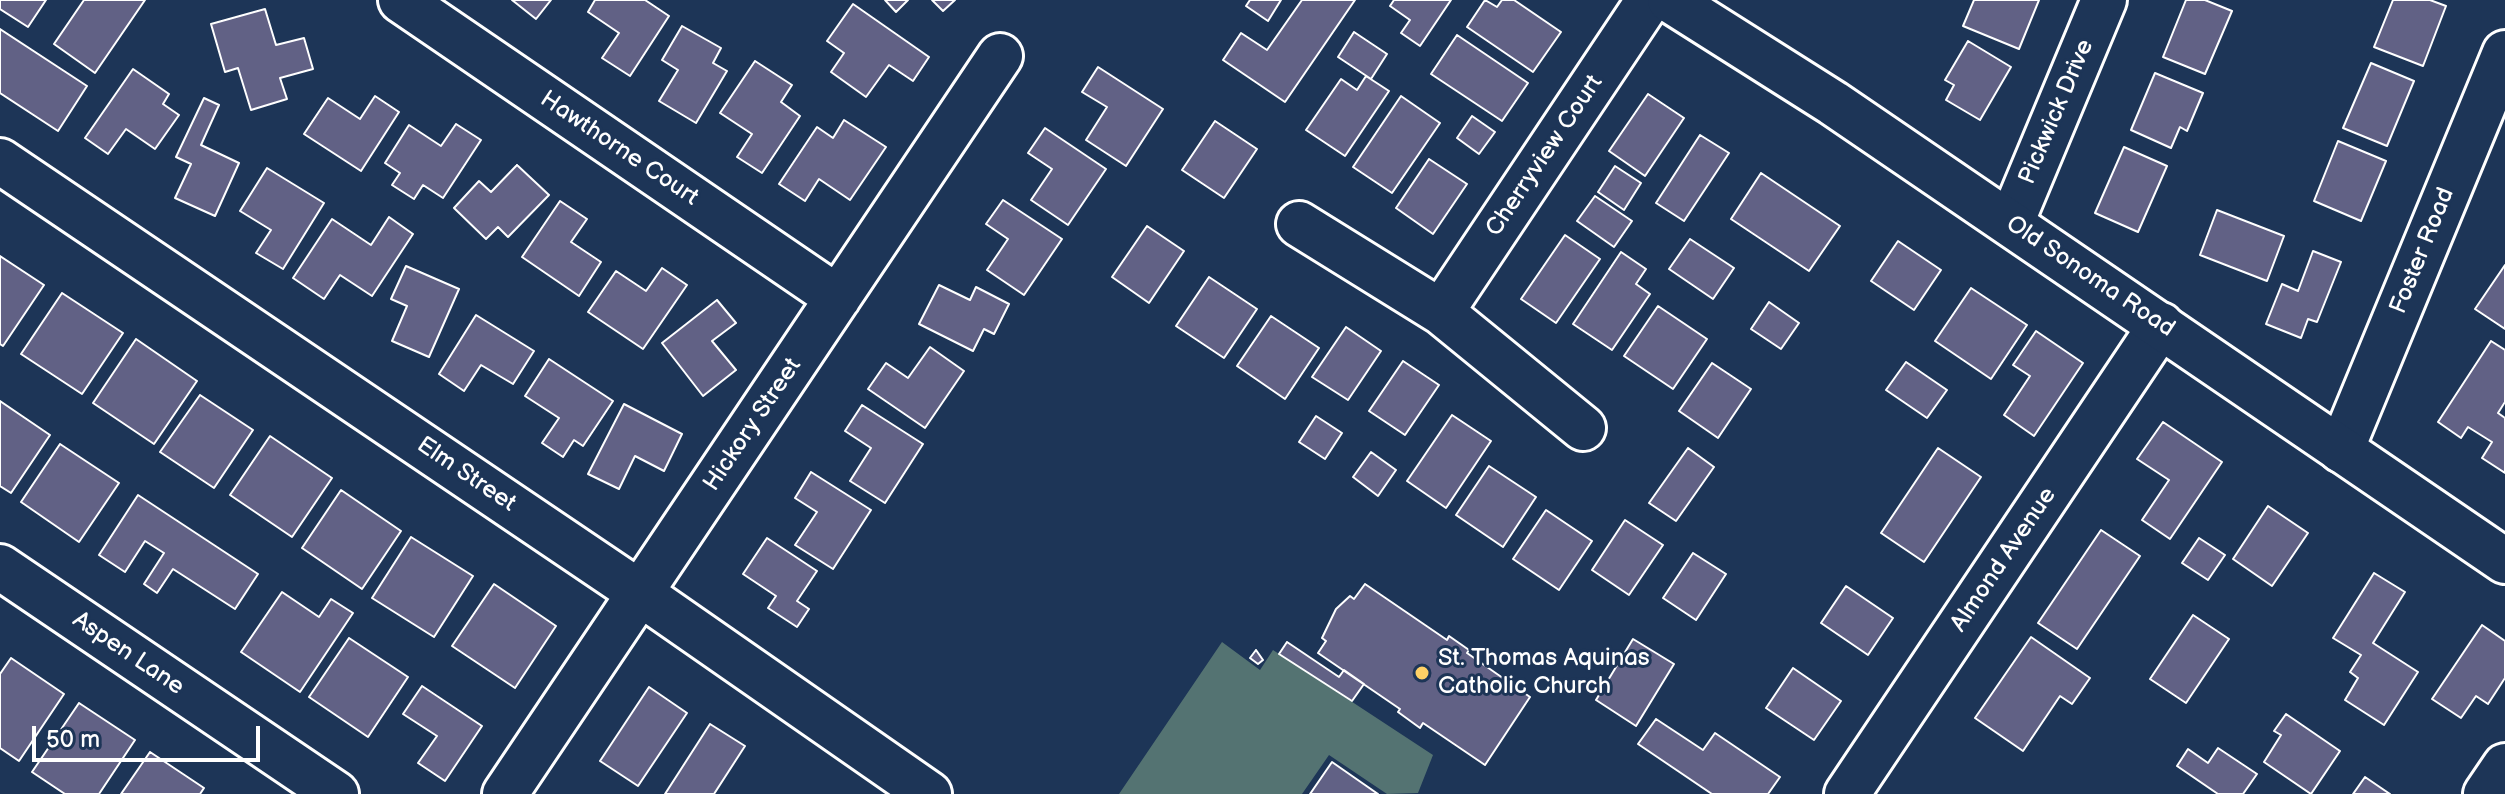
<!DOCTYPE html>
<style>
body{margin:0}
#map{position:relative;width:2505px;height:794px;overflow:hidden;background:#1d3557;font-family:"Balsamiq Sans",sans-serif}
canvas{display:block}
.scale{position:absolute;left:32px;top:726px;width:228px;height:36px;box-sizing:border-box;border:4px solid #fff;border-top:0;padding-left:10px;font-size:24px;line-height:28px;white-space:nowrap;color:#fff;-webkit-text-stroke:6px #1d3557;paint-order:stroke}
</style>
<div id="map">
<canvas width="2505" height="794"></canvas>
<div class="scale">50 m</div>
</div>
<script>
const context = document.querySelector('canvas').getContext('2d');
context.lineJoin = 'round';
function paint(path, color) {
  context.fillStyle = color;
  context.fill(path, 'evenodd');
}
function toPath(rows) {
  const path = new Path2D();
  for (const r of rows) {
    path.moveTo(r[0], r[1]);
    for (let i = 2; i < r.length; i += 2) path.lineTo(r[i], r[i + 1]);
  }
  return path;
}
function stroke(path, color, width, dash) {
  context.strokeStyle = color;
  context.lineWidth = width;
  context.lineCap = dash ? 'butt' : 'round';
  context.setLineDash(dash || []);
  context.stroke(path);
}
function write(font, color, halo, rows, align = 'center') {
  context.font = font + ' "Balsamiq Sans",sans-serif';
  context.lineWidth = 6;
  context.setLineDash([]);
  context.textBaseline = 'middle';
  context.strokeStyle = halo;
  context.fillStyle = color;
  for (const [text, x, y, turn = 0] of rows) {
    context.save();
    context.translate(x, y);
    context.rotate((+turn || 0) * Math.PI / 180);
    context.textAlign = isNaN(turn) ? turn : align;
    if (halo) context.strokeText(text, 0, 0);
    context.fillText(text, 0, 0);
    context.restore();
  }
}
paint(toPath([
 [1222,642,1260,670,1273,650,1433,755,1418,793,1387,794,1329,755,1302,794,1119,794]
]), '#547372');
const building = toPath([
 [0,0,46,0,28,27,0,9,0,0],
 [84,0,145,0,95,73,54,44,84,0],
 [512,0,551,0,536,19,512,0],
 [595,0,645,0,669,16,630,76,602,58,619,33,588,12,595,0],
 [885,0,908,0,896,12,885,0],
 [932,0,955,0,943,11,932,0],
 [1250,0,1281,0,1268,21,1246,6,1250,0],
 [1302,0,1355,0,1285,102,1223,60,1241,33,1267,50,1302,0],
 [1394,0,1451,0,1420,46,1401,33,1410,20,1390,6,1394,0],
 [1485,0,1497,7,1502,0,1514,0,1561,32,1533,72,1467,27,1485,0],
 [1974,0,2039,0,2019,49,1963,26,1974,0],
 [2186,0,2205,0,2232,11,2205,74,2163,57,2186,0],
 [2393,0,2430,0,2446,6,2423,66,2374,47,2393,0],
 [853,4,929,57,913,81,889,65,866,97,831,72,844,53,827,41,853,4],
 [265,9,276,45,304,38,313,69,280,78,287,99,251,110,238,68,225,72,211,24,265,9],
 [682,26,721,48,713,63,727,71,696,123,659,101,678,70,662,60,682,26],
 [0,29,87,86,58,131,0,93,0,29],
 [1354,32,1387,54,1371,79,1338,57,1354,32],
 [1457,35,1528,83,1502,121,1431,74,1457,35],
 [1968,41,2011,67,1980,120,1946,100,1954,85,1945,80,1968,41],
 [755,61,792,85,781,102,800,116,762,173,737,157,752,134,720,113,755,61],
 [2371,63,2414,81,2387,146,2343,128,2371,63],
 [1098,67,1163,109,1126,166,1086,140,1107,107,1082,92,1098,67],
 [133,69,169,94,163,104,179,115,155,149,126,129,108,154,85,138,133,69],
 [2155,73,2203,93,2187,131,2180,127,2171,148,2131,130,2155,73],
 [1366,76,1389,91,1345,156,1306,130,1341,79,1357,90,1366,76],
 [1648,94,1684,118,1645,176,1609,151,1648,94],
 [375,96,399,112,361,171,304,134,328,98,360,119,375,96],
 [1401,96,1440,123,1392,193,1353,167,1401,96],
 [204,98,219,105,201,145,239,163,215,216,175,198,191,164,176,157,204,98],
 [1472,116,1495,132,1479,154,1457,138,1472,116],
 [844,120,886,147,850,200,819,179,805,201,779,184,817,127,833,138,844,120],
 [1215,121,1257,149,1224,198,1182,170,1215,121],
 [456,124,481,140,443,198,423,185,414,199,392,185,400,173,385,163,409,125,441,146,456,124],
 [1045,128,1106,169,1068,225,1031,200,1052,169,1028,153,1045,128],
 [1700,135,1729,153,1684,221,1656,203,1700,135],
 [2338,141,2386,161,2361,221,2314,201,2338,141],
 [2124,147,2167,166,2138,232,2095,213,2124,147],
 [1429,159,1467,184,1433,234,1396,208,1429,159],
 [517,165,549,195,508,237,498,227,486,239,454,208,479,181,491,192,517,165],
 [1615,166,1641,183,1624,210,1598,192,1615,166],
 [267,168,324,203,283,269,256,253,271,230,240,211,267,168],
 [1761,173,1840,226,1809,271,1731,219,1761,173],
 [1595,196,1632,221,1614,247,1577,221,1595,196],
 [1003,200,1062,239,1024,295,987,270,1008,239,986,224,1003,200],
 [560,201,587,219,571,242,601,262,579,296,522,257,560,201],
 [2217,210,2284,236,2267,281,2200,255,2217,210],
 [389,217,413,234,372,296,340,275,324,299,293,278,332,219,371,245,389,217],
 [1147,226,1184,251,1149,303,1112,277,1147,226],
 [1565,235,1600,259,1556,323,1521,299,1565,235],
 [1690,239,1734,268,1713,299,1669,269,1690,239],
 [1898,241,1941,270,1914,310,1871,281,1898,241],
 [2313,251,2341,262,2317,322,2308,319,2301,338,2266,324,2282,284,2298,291,2313,251],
 [1621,252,1646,269,1636,284,1650,294,1612,350,1573,324,1621,252],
 [0,256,44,285,3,346,0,344,0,256],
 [2505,265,2505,329,2475,309,2505,265],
 [406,266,459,289,429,357,392,341,407,306,391,299,406,266],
 [662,268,687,285,643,349,588,312,616,271,646,291,662,268],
 [1209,277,1257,309,1224,358,1176,326,1209,277],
 [939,285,970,300,976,287,1009,304,994,334,984,329,973,351,919,324,939,285],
 [1971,288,2027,325,1991,379,1935,341,1971,288],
 [62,293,123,333,82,394,21,354,62,293],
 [717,300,736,323,712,341,736,370,703,396,662,343,717,300],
 [1769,302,1799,323,1781,349,1751,329,1769,302],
 [1658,306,1707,339,1673,389,1624,356,1658,306],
 [476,315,534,351,513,384,481,365,464,391,439,374,476,315],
 [1271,316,1319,348,1285,399,1237,366,1271,316],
 [1346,327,1381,351,1348,400,1312,377,1346,327],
 [2036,331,2083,363,2034,436,2004,415,2030,376,2013,365,2036,331],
 [136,339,197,381,154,444,93,403,136,339],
 [2491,341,2505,350,2505,402,2498,413,2505,418,2505,473,2482,458,2492,442,2468,427,2461,438,2438,422,2491,341],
 [930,347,964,371,925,428,868,389,886,363,908,378,930,347],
 [549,359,613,401,583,446,574,440,563,457,542,443,559,418,525,396,549,359],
 [1403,361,1439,385,1405,435,1369,411,1403,361],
 [1906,362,1947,390,1927,418,1886,390,1906,362],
 [1712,363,1751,389,1718,438,1679,411,1712,363],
 [200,395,253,430,214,488,160,452,200,395],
 [0,401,50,435,11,493,0,486,0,401],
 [624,404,682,434,664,471,635,456,619,489,588,474,624,404],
 [862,405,923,444,885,503,850,481,871,448,845,431,862,405],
 [1452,415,1491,441,1446,508,1407,481,1452,415],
 [1316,416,1342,433,1325,459,1299,442,1316,416],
 [2163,422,2222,462,2170,539,2142,520,2169,480,2137,459,2163,422],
 [270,436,332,478,292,537,230,495,270,436],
 [60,444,119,483,79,542,21,502,60,444],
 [1688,448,1714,467,1676,521,1649,503,1688,448],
 [1938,448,1981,477,1924,562,1881,533,1938,448],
 [1371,452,1396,470,1378,496,1353,477,1371,452],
 [1489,466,1536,497,1503,547,1456,515,1489,466],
 [811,472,871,510,833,569,795,545,817,512,795,498,811,472],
 [341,490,401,531,362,589,302,548,341,490],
 [138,495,258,574,235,609,173,569,157,593,144,584,164,553,145,541,125,572,99,555,138,495],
 [2268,506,2308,533,2272,586,2233,559,2268,506],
 [1546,510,1592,541,1559,590,1513,559,1546,510],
 [1625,520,1663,545,1629,595,1592,570,1625,520],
 [2101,530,2140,556,2077,649,2038,623,2101,530],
 [411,537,473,576,434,637,372,598,411,537],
 [767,538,817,571,797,601,809,609,797,627,768,608,776,596,743,574,767,538],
 [2199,538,2225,555,2208,580,2182,563,2199,538],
 [1693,553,1726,574,1696,620,1663,598,1693,553],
 [2374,573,2405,592,2373,643,2418,672,2384,725,2345,700,2358,678,2350,672,2361,655,2333,638,2374,573],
 [494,584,556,626,515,688,452,646,494,584],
 [1365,584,1447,640,1449,636,1469,650,1467,653,1530,697,1485,765,1423,723,1420,728,1398,712,1400,709,1318,653,1326,641,1322,638,1336,609,1350,596,1354,599,1365,584],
 [1846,586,1893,618,1868,655,1821,623,1846,586],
 [282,592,319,617,331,599,353,613,300,692,241,652,282,592],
 [2193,615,2229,639,2186,703,2150,679,2193,615],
 [2482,625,2505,641,2505,678,2488,704,2476,696,2461,718,2432,699,2482,625],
 [2031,637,2090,678,2072,704,2060,696,2023,751,1975,718,2031,637],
 [349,638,408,677,368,737,309,697,349,638],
 [1633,639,1674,664,1636,726,1596,700,1633,639],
 [1287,642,1339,677,1344,670,1364,684,1352,701,1279,654,1287,642],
 [1256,650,1263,660,1258,664,1250,658,1256,650],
 [11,658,64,694,19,761,0,748,0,674,11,658],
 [1793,668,1841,701,1814,740,1766,708,1793,668],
 [422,686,482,726,445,781,418,763,437,736,403,714,422,686],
 [649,687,687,713,638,786,600,761,649,687],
 [79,703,135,740,99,794,65,794,32,772,79,703],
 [2286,714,2340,751,2311,794,2264,762,2281,735,2274,731,2286,714],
 [1656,719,1703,750,1715,733,1780,777,1768,794,1712,794,1638,744,1656,719],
 [710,724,745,746,714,794,665,794,710,724],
 [2218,748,2257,774,2243,794,2218,794,2177,766,2188,749,2208,763,2218,748],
 [150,752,204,788,200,794,121,794,150,752],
 [1332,762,1378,794,1310,794,1332,762],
 [2365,777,2390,794,2353,794,2365,777]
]);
paint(building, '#616185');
stroke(building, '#fff', 2);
const minor = toPath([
 [401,0,838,298],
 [0,161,640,593,929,794],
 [2011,223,2104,0],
 [1299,224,1441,312,1649,0],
 [1441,312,1583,428],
 [2341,450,2505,53],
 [0,567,336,794],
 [505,794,1000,56],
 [1847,794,2161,325],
 [2486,794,2505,766]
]);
const major = toPath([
 [1670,0,1833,103,2505,561]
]);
stroke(minor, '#fff', 50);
stroke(major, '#fff', 50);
stroke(minor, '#1d3557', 44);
stroke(major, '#1d3557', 44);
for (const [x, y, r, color] of [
 [1422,673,8,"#ffd166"]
]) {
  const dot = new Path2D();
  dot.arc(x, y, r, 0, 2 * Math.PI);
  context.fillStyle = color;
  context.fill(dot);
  stroke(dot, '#1d3557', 3);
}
write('24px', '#fff', '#1d3557', [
 ["Pickwick Drive",2057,112,-67],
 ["Hawthorne Court",619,149,34],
 ["Cherryview Court",1545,156,-56],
 ["Foster Road",2423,251,-68],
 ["Old Sonoma Road",2090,277,34],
 ["Hickory Street",753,425,-56],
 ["Elm Street",466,475,34],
 ["Almond Avenue",2004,560,-56],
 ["Aspen Lane",128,654,34]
]);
write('24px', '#fff', '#1d3557', [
 ["St. Thomas Aquinas",1438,659],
 ["Catholic Church",1438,687]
], 'left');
</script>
